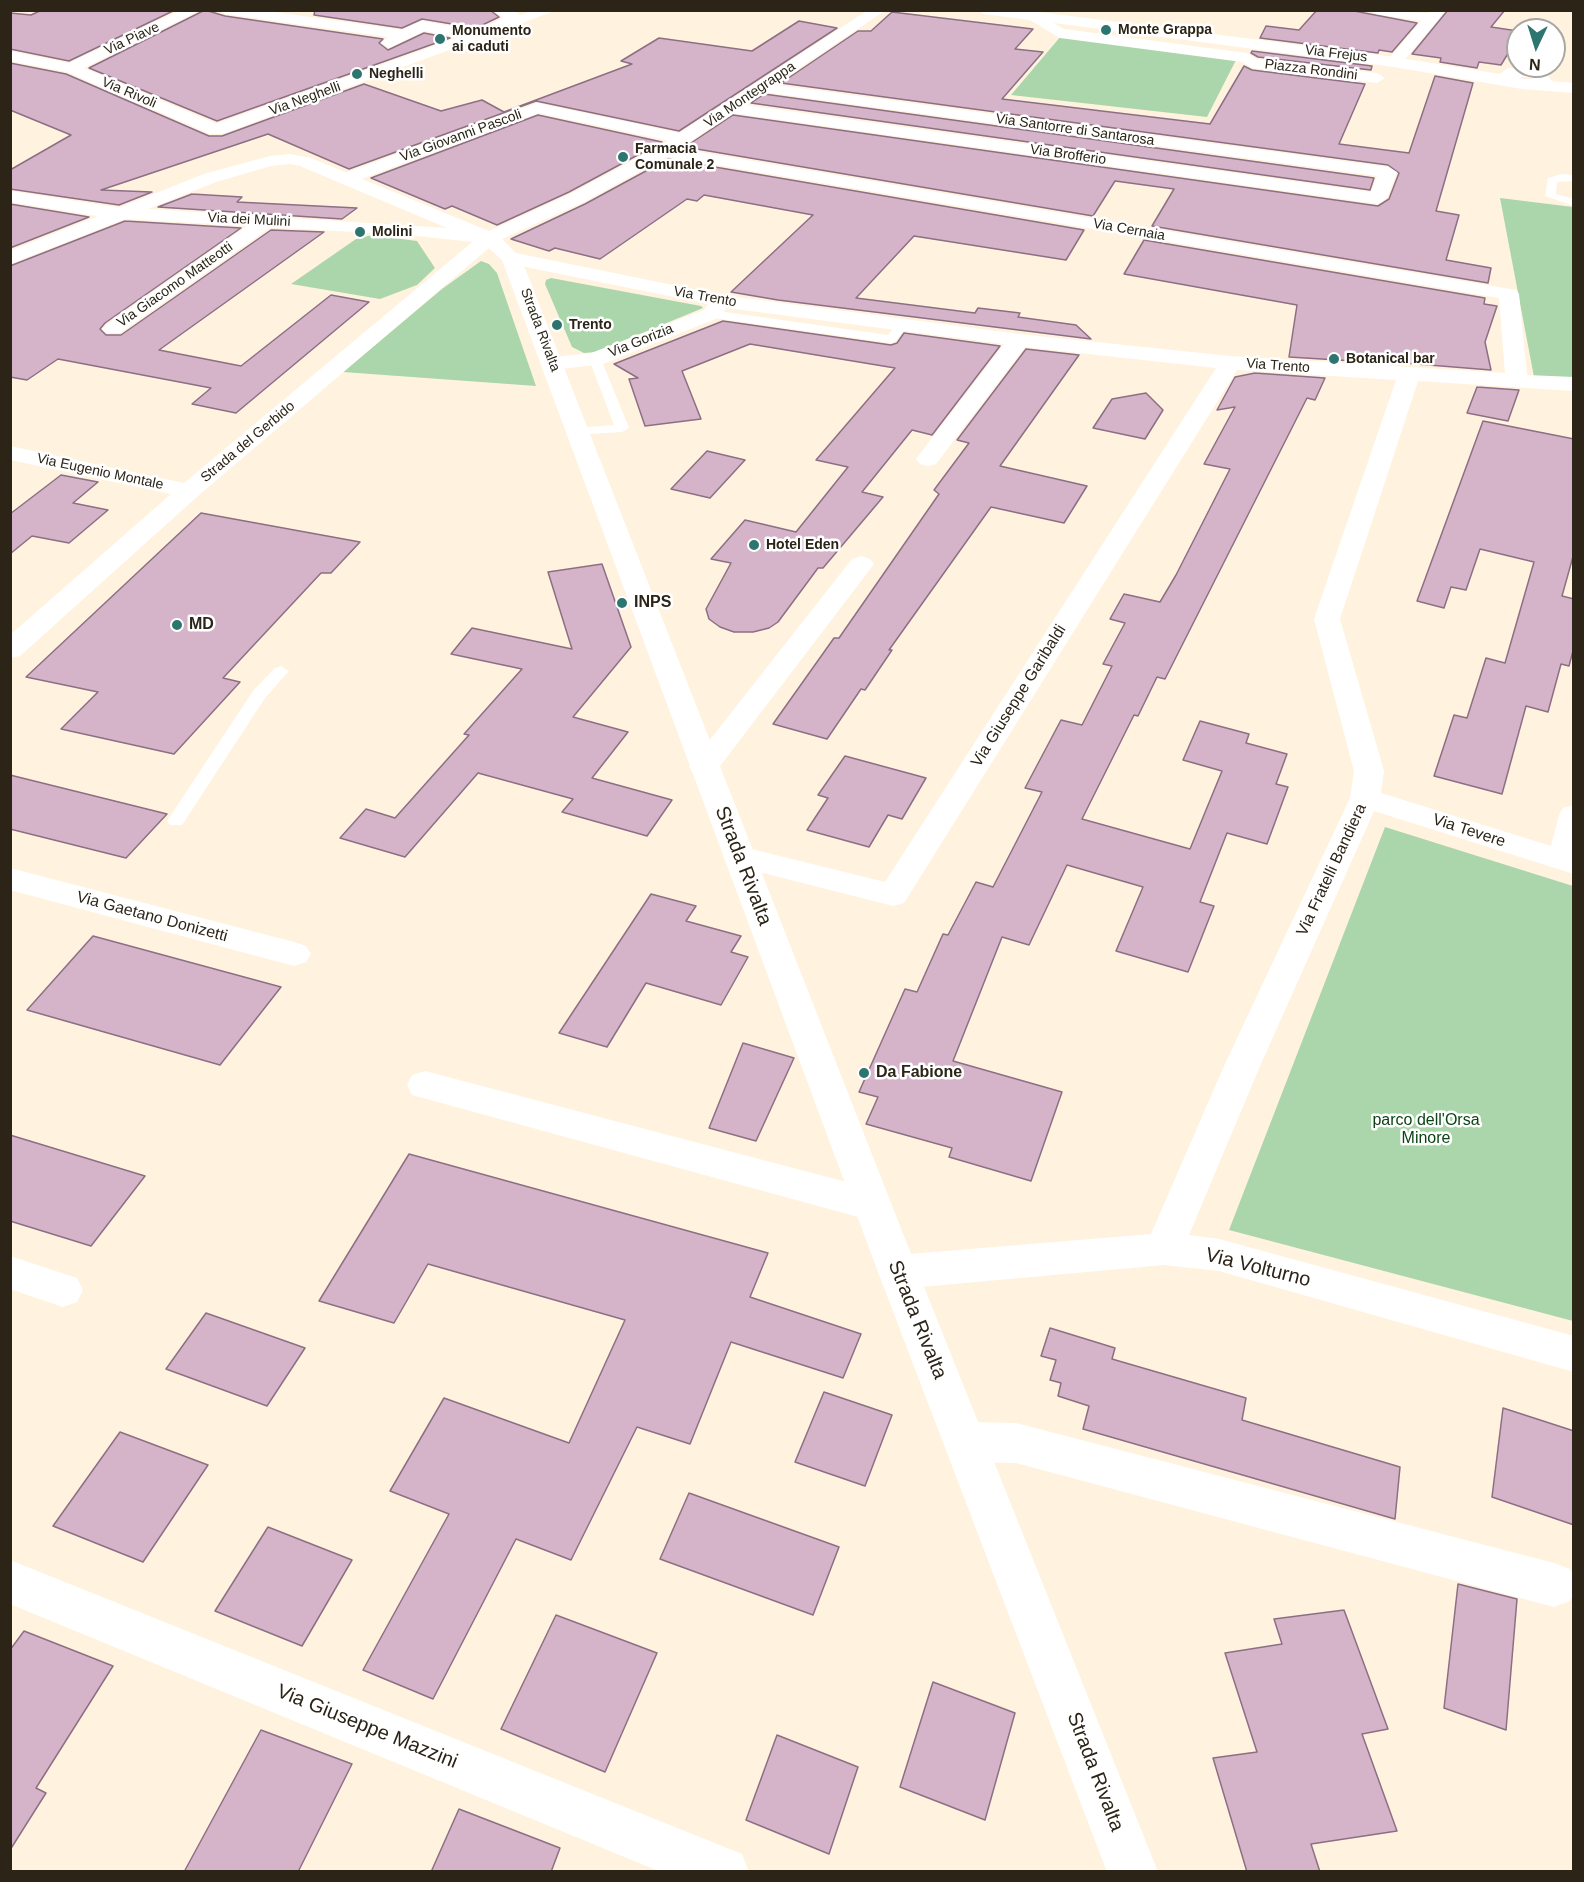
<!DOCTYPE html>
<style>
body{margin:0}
#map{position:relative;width:1584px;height:1882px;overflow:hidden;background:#fff3df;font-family:Helvetica,sans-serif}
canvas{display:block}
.frame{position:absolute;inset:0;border:12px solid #2b2417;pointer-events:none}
.north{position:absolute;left:1506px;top:18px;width:60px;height:60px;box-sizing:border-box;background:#fff;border:2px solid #aaa7a2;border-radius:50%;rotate:184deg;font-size:16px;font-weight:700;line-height:24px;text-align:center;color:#2b2417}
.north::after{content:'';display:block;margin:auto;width:21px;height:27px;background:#2d756f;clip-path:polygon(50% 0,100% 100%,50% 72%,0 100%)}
</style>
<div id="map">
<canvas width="1584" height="1882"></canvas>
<div class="frame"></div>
<div class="north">N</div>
</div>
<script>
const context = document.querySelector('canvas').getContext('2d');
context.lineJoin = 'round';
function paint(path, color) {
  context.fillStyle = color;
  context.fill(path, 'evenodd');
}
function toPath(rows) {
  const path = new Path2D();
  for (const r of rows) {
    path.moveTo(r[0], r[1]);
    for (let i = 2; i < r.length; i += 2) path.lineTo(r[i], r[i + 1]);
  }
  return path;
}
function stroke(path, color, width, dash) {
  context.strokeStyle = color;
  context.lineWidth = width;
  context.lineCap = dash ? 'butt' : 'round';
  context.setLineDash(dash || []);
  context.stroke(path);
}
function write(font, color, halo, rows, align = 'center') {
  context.font = font + ' Helvetica,sans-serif';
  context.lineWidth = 5;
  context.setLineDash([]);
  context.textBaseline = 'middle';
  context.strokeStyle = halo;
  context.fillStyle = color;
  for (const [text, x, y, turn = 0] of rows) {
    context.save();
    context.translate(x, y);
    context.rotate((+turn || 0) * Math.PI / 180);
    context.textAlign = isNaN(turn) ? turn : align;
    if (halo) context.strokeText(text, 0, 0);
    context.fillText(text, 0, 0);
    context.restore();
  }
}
paint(toPath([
 [1061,36,1236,60,1207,117,1011,95],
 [1500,198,1573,207,1573,379,1534,377],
 [372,235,417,241,435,268,417,285,380,299,291,284,356,239],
 [481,261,489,264,497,273,536,386,343,372,442,289],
 [551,278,701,306,703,308,596,352,584,353,572,347,545,284,546,280],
 [1385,827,1573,886,1573,1321,1229,1230]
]), '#abd6ab');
const building = toPath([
 [42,10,175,10,69,61,10,49,10,13,31,15,42,10],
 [205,10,225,16,383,39,379,43,388,50,424,33,450,38,217,121,89,68,205,10],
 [315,10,490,10,499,17,476,28,422,19,402,28,314,15,315,10],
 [1317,10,1349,10,1417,23,1392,52,1379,50,1378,53,1260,38,1266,26,1299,30,1317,10],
 [1448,10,1505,10,1491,27,1518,31,1518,37,1501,65,1479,62,1477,68,1440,62,1441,58,1412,54,1448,10],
 [892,12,1033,29,1015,49,1043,52,1002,99,1210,124,1244,66,1252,70,1365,84,1339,144,1409,153,1435,76,1473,83,1436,211,1459,215,1446,260,1491,268,1488,283,1152,226,1174,189,1115,181,1093,216,685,147,733,115,1378,206,1389,199,1399,173,1388,165,781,83,858,31,871,31,892,12],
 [799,21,837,28,679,131,536,101,349,169,268,134,101,190,152,192,119,205,10,189,10,170,71,135,10,110,10,63,66,74,209,136,222,136,364,84,441,111,482,100,504,112,632,64,621,61,659,38,752,51,799,21],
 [1252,51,1372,66,1371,70,1258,57,1251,53,1252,51],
 [764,94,1374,178,1370,190,751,103,764,94],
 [538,115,662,142,569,192,497,225,452,206,445,209,371,178,538,115],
 [668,159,1084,230,1066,260,914,236,856,298,975,313,978,308,1020,313,1018,317,1076,325,1091,339,778,300,731,292,813,215,704,195,697,201,687,199,600,259,555,248,549,251,511,239,585,204,668,159],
 [192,194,242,197,237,202,357,208,342,219,158,207,192,194],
 [10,204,89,217,10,248,10,204],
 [125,221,241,228,105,323,100,329,106,335,121,335,271,230,324,232,159,350,241,366,331,295,369,302,236,413,192,404,211,388,58,359,27,380,10,377,10,266,125,221],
 [1144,240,1485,298,1484,304,1497,306,1485,342,1491,370,1354,359,1354,361,1289,357,1297,305,1124,274,1144,240],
 [723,321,891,345,897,343,904,333,1000,346,932,435,912,430,862,492,883,497,823,568,818,568,778,622,769,628,753,632,734,632,720,627,709,619,706,609,731,563,711,559,745,520,796,532,848,467,816,460,895,368,750,344,682,371,701,419,645,426,629,379,638,378,614,364,723,321],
 [1026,349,1079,355,1000,466,1087,486,1064,523,991,507,889,650,892,650,865,690,861,689,827,739,773,724,834,638,839,638,939,494,934,490,969,443,957,440,1026,349],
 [1255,373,1325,378,1315,400,1307,398,1165,679,1157,677,1138,716,1134,715,1082,819,1190,849,1222,771,1183,760,1200,721,1249,734,1246,743,1287,754,1276,784,1288,787,1267,844,1227,833,1200,902,1214,906,1188,972,1116,951,1143,887,1067,865,1029,945,1002,937,953,1061,1062,1092,1031,1181,949,1157,952,1148,866,1124,878,1097,859,1092,905,989,917,992,943,934,948,935,976,882,993,887,1042,792,1025,788,1061,720,1082,725,1112,666,1103,664,1125,623,1110,619,1124,594,1160,602,1176,575,1230,469,1204,464,1235,407,1217,410,1235,377,1255,373],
 [1477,387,1519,390,1508,421,1467,413,1477,387],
 [1146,393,1163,410,1145,439,1093,428,1112,399,1146,393],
 [1483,421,1574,439,1574,553,1562,596,1574,599,1574,647,1569,666,1561,664,1548,712,1526,706,1502,794,1434,776,1454,715,1467,718,1486,658,1505,663,1534,562,1480,549,1466,590,1451,587,1444,608,1417,601,1483,421],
 [707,451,745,460,710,498,671,489,707,451],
 [61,475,98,482,73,503,108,510,69,543,32,536,10,554,10,514,61,475],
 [201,513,360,542,331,573,321,573,223,678,240,682,174,754,61,729,98,692,26,677,201,513],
 [602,564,631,647,573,717,628,732,592,778,672,800,647,836,562,812,573,799,478,773,405,857,340,838,366,809,395,818,469,735,464,734,522,669,451,654,472,628,572,649,548,572,602,564],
 [845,756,926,778,902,819,888,815,869,847,807,830,828,798,818,795,845,756],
 [10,775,167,814,126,858,10,829,10,775],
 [651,894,696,906,686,921,741,936,731,952,748,957,721,1005,646,983,607,1047,559,1033,651,894],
 [93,936,281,987,220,1065,27,1010,93,936],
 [743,1043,794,1058,756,1141,709,1128,743,1043],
 [10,1135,145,1176,91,1246,10,1221,10,1135],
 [409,1154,768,1253,750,1297,861,1334,843,1378,731,1342,690,1444,637,1427,571,1560,516,1539,433,1699,363,1670,449,1514,390,1491,444,1398,569,1443,625,1320,428,1264,394,1323,319,1301,409,1154],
 [206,1313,305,1348,267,1406,166,1369,206,1313],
 [1050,1328,1115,1348,1112,1359,1246,1398,1242,1420,1400,1467,1395,1519,1083,1429,1089,1406,1058,1396,1061,1383,1050,1380,1056,1360,1041,1356,1050,1328],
 [824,1392,892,1415,865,1486,795,1462,824,1392],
 [1503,1408,1574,1431,1574,1525,1492,1497,1503,1408],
 [120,1432,208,1465,143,1562,53,1526,120,1432],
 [689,1493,839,1547,813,1615,660,1559,689,1493],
 [268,1527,352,1560,302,1646,215,1611,268,1527],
 [1458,1584,1517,1599,1506,1730,1444,1708,1458,1584],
 [1344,1610,1388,1729,1362,1734,1397,1831,1311,1844,1320,1872,1247,1872,1213,1758,1257,1752,1225,1653,1282,1644,1274,1619,1344,1610],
 [556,1615,657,1653,605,1772,501,1729,556,1615],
 [24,1631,113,1666,36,1788,46,1793,10,1850,10,1650,24,1631],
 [933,1682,1015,1713,985,1820,900,1787,933,1682],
 [261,1730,352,1764,298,1872,184,1872,261,1730],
 [777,1735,858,1767,829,1854,746,1820,777,1735],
 [459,1809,560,1848,551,1872,431,1872,459,1809]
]);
paint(building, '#d5b4ca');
stroke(building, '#8d6f84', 1.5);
paint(toPath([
 [1562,174,1574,175,1574,181,1557,182,1556,194,1574,199,1574,206,1545,196,1548,178,1562,174],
 [711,310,888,335,897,323,905,323,907,326,895,342,891,343,707,317,705,314,711,310],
 [595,355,601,359,629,428,622,432,572,435,572,429,577,428,614,425,589,359,595,355],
 [281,666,289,671,265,698,182,825,170,825,167,821,253,691,275,668,281,666]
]), '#fff');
paint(toPath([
 [181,10,201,10,84,68,222,126,225,130,222,134,210,134,67,72,10,61,10,51,69,63,181,10],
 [218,10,261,10,402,30,422,21,480,31,503,17,492,10,513,10,523,17,482,41,424,31,389,48,381,43,388,37,225,14,218,10],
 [1369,10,1428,13,1431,10,1446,10,1400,65,1394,67,1386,62,1421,21,1376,14,1369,10],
 [1035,12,1064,29,1247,53,1257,59,1377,73,1385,78,1377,83,1252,68,1242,62,1060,38,1030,20,1027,17,1030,14,1035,12],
 [762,83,1388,167,1397,172,1387,198,1378,204,725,112,723,108,731,103,1371,192,1377,176,756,91,754,88,762,83],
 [537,103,684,134,693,139,684,144,538,113,351,183,345,184,336,179,339,175,537,103],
 [664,146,1516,290,1519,294,1527,375,1574,377,1574,391,1418,381,1340,619,1384,771,1381,793,1551,846,1559,815,1563,808,1574,805,1574,874,1374,811,1260,1066,1189,1235,1219,1239,1574,1336,1574,1372,1219,1271,1164,1265,898,1289,884,1284,878,1272,884,1260,898,1255,1151,1234,1224,1066,1350,798,1354,771,1314,619,1396,380,1237,370,904,903,893,906,728,864,723,857,728,850,739,846,885,882,1216,368,1025,347,936,464,928,466,920,464,916,459,1004,344,727,308,718,318,603,364,553,370,545,368,542,363,545,358,591,353,704,310,708,304,511,264,504,262,501,258,504,254,511,252,722,295,1019,334,1230,356,1505,373,1499,298,658,155,655,151,658,147,664,146],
 [10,191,122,208,131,214,122,220,10,202,10,191],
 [267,215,274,217,277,221,274,225,120,333,106,333,102,329,106,325,260,217,267,215],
 [489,232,496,234,499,238,496,242,198,496,20,656,10,658,10,635,171,494,10,460,10,446,184,483,482,234,489,232],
 [861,556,870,559,874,564,714,774,704,776,694,774,689,767,694,760,852,559,861,556],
 [10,868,294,942,306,946,311,954,306,962,294,966,10,890,10,868],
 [425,1071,873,1189,886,1194,892,1205,886,1216,873,1221,412,1095,407,1085,412,1075,425,1071],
 [10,1256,77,1278,83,1290,77,1302,63,1307,10,1289,10,1256],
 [966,1422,1016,1423,1554,1563,1570,1569,1574,1577,1574,1593,1570,1601,1554,1607,1016,1463,966,1462,951,1456,945,1442,951,1428,966,1422],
 [10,1560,742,1854,749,1872,661,1872,10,1604,10,1560]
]), '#fff');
paint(toPath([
 [534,10,557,10,222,134,210,134,207,130,210,126,534,10],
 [868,10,886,10,670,155,584,202,502,239,521,258,918,1272,1158,1872,1107,1872,878,1272,502,260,483,243,408,235,125,219,10,264,10,251,204,174,270,156,290,154,311,158,489,231,570,194,658,147,868,10],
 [290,164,300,166,447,228,148,209,216,182,271,166,290,164],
 [977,10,1023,10,1394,57,1500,74,1508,68,1528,67,1546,73,1552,81,1574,83,1574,93,1522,89,1394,67,984,14,977,10],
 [1519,77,1527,77,1533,79,1524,79,1519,77]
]), '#fff');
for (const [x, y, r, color] of [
 [1106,30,6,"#2d756f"],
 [440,39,6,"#2d756f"],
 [357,74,6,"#2d756f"],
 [623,157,6,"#2d756f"],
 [360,232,6,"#2d756f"],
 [557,325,6,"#2d756f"],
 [1334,359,6,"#2d756f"],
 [754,545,6,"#2d756f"],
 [622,603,6,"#2d756f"],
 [177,625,6,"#2d756f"],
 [864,1073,6,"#2d756f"]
]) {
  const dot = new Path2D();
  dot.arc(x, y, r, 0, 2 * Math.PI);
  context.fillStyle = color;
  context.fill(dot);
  stroke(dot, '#fff', 2);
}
write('bold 14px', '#2b2417', '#fff', [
 ["Monte Grappa",1118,30],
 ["Monumento",452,31],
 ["ai caduti",452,47],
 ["Neghelli",369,74],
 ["Farmacia",635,149],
 ["Comunale 2",635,165],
 ["Molini",372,232],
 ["Trento",569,325],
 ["Botanical bar",1346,359],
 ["Hotel Eden",766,545]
], 'left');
write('14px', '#2b2417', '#fff', [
 ["Via Piave",132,39,-25],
 ["Via Frejus",1336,54,7],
 ["Piazza Rondini",1311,70,7],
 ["Via Rivoli",129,93,23],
 ["Via Montegrappa",750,95,-34],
 ["Via Neghelli",305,99,-20],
 ["Via Santorre di Santarosa",1075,130,8],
 ["Via Giovanni Pascoli",461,136,-20],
 ["Via Brofferio",1068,155,8],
 ["Via dei Mulini",249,220,3],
 ["Via Cernaia",1129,230,10],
 ["Via Giacomo Matteotti",175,285,-35],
 ["Via Trento",705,297,10],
 ["Strada Rivalta",540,330,69],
 ["Via Gorizia",641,341,-22],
 ["Via Trento",1278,366,4],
 ["Strada del Gerbido",248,442,-40],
 ["Via Eugenio Montale",100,472,12]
]);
write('bold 16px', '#2b2417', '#fff', [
 ["INPS",634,603],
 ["MD",189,625],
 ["Da Fabione",876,1073]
], 'left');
write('16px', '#2b2417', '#fff', [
 ["Via Giuseppe Garibaldi",1019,696,-58],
 ["Via Tevere",1469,831,18],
 ["Via Fratelli Bandiera",1332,870,-65],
 ["Via Gaetano Donizetti",152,917,15]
]);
write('16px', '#0a4413', '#fff', [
 ["parco dell'Orsa",1426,1121],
 ["Minore",1426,1139]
]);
write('20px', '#2b2417', '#fff', [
 ["Strada Rivalta",743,866,69],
 ["Via Volturno",1258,1268,14],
 ["Strada Rivalta",917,1320,68],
 ["Via Giuseppe Mazzini",367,1727,22],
 ["Strada Rivalta",1095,1772,69]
]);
</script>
